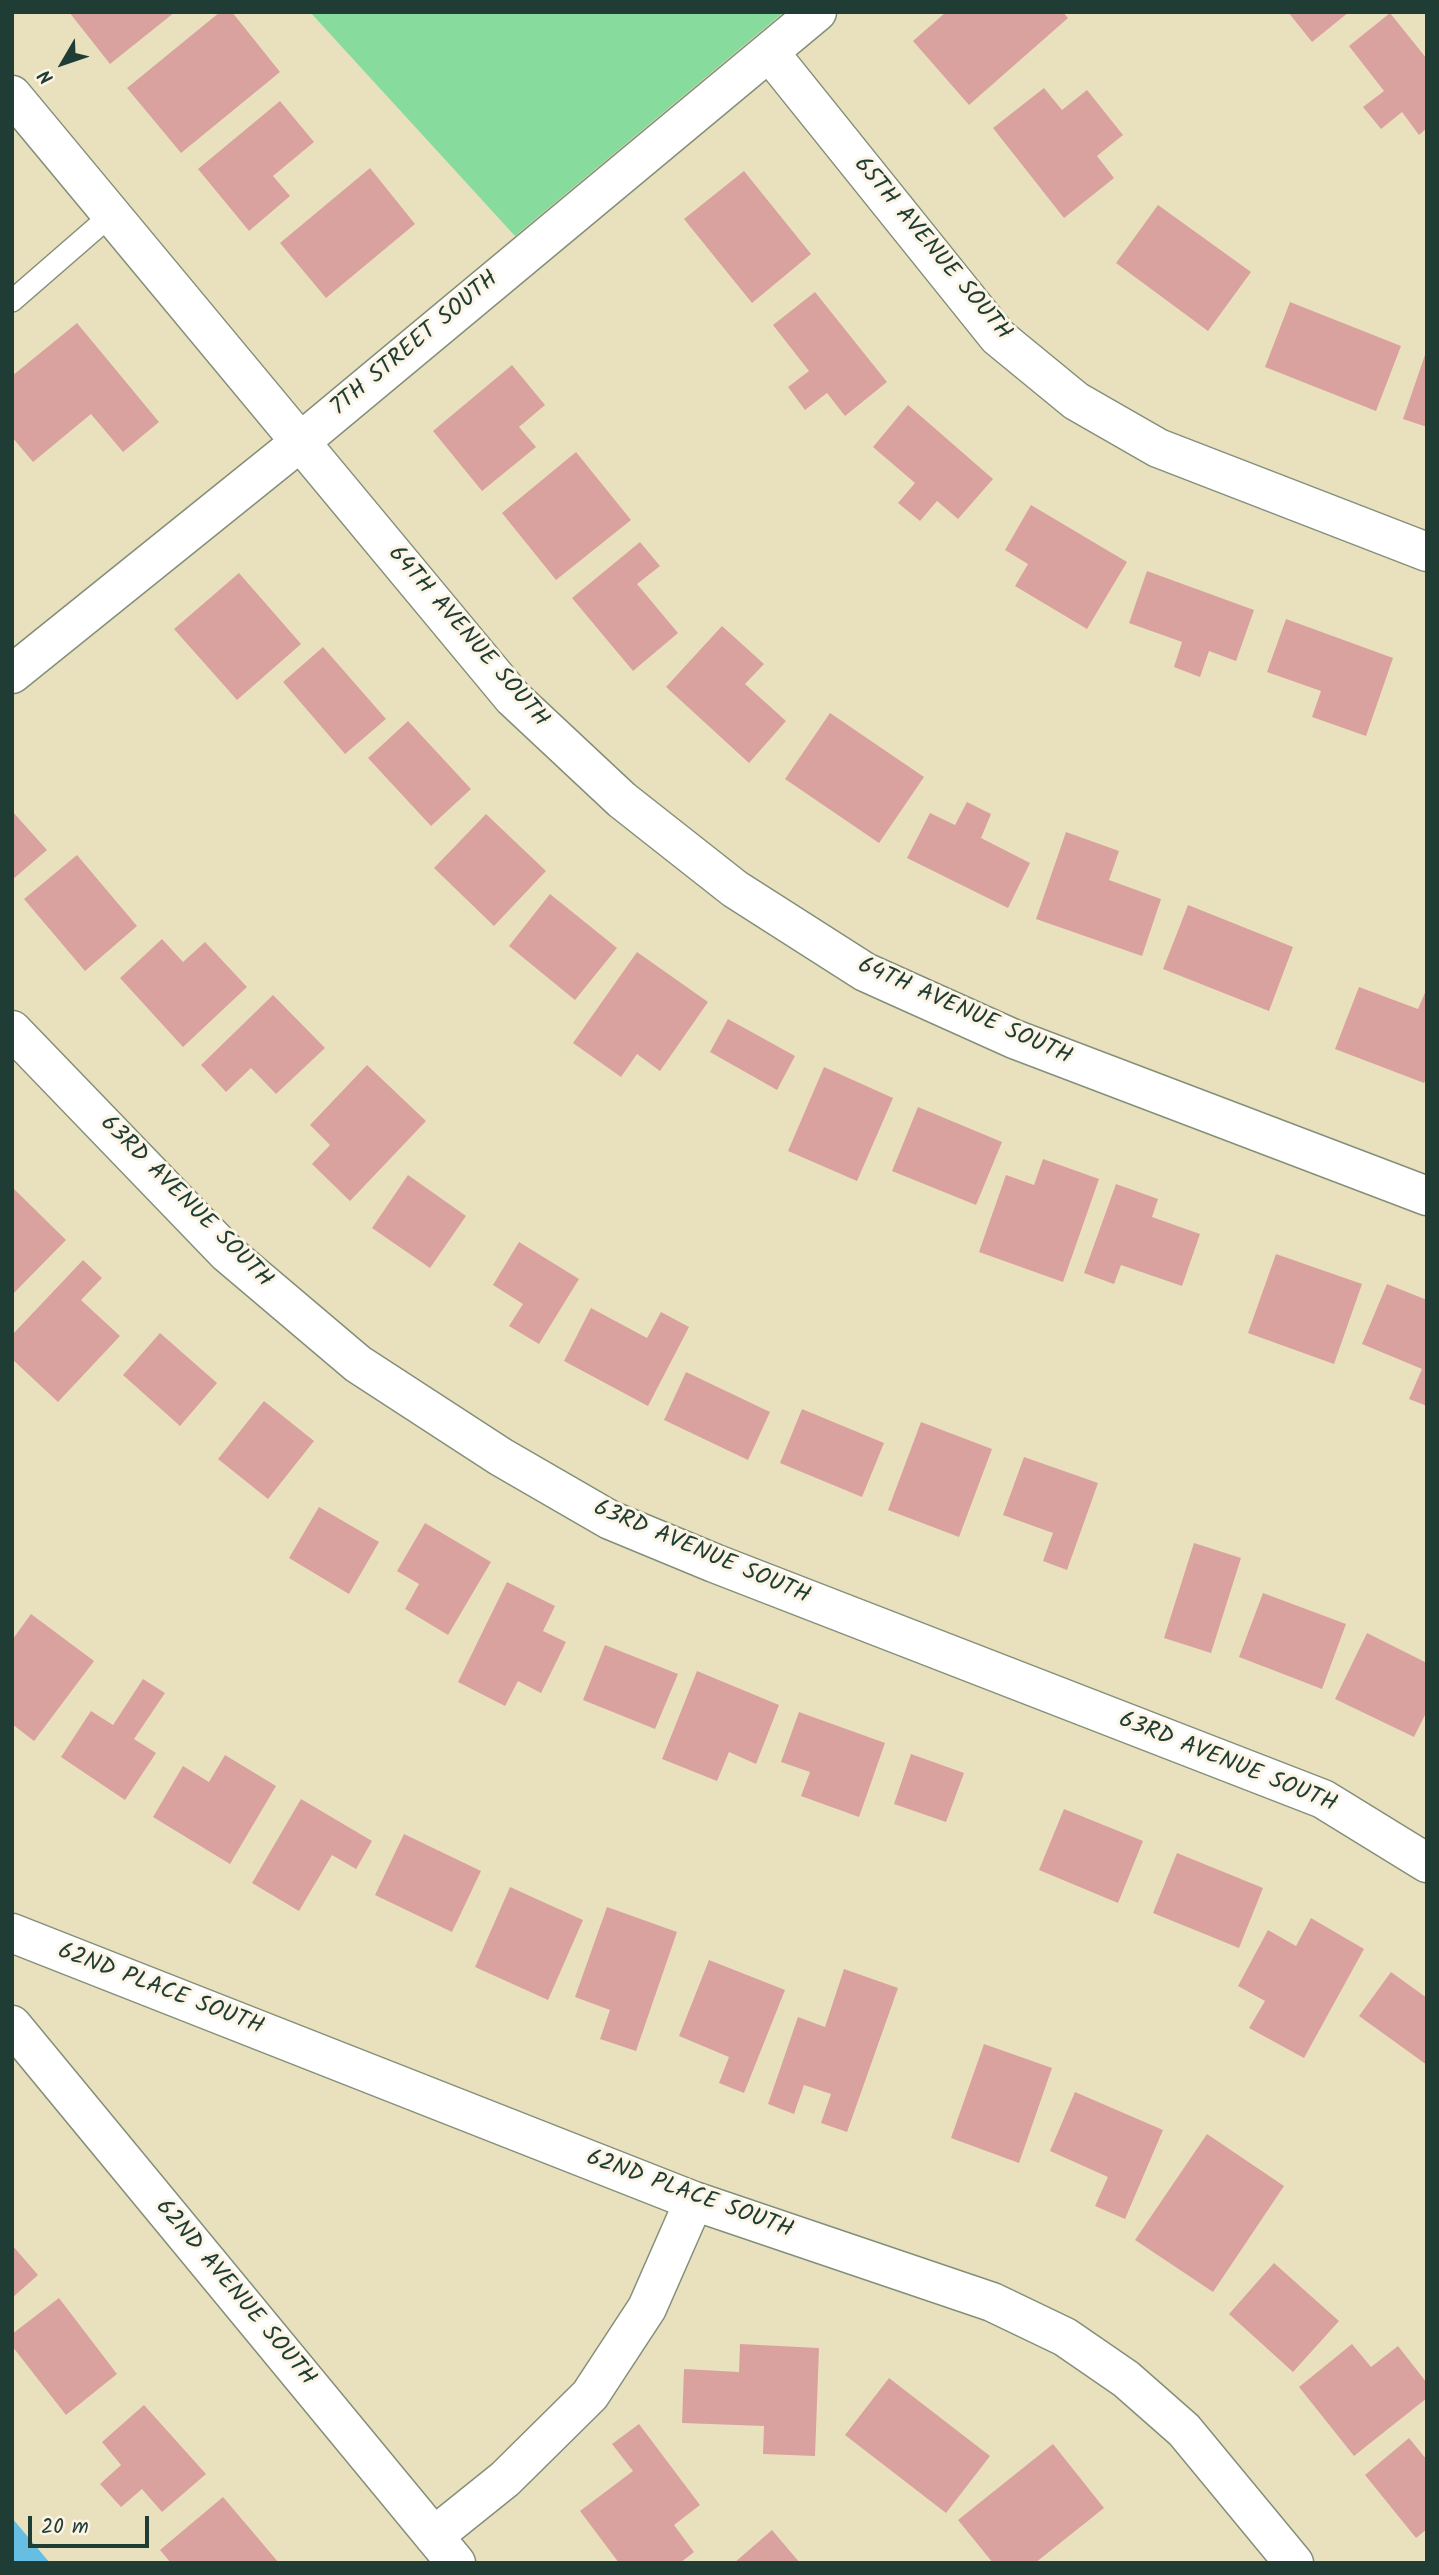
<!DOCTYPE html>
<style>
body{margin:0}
#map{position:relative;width:1439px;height:2575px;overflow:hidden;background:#e9e1be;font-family:Kalam,sans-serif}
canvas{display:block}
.frame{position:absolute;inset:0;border:14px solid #1f3d34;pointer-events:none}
.north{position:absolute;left:28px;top:28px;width:70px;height:70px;-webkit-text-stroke:5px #fcf5e5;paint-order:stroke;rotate:231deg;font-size:19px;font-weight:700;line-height:28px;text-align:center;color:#1f3d34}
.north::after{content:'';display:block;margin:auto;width:24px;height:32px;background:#1f3d34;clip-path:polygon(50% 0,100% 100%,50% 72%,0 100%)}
.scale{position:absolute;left:28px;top:2516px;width:121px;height:32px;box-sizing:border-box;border:4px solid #1f3d34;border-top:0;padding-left:9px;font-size:21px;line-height:24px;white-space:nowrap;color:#1f3d34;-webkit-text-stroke:5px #fcf5e5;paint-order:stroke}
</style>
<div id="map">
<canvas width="1439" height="2575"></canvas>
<div class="frame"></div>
<div class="north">N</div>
<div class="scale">20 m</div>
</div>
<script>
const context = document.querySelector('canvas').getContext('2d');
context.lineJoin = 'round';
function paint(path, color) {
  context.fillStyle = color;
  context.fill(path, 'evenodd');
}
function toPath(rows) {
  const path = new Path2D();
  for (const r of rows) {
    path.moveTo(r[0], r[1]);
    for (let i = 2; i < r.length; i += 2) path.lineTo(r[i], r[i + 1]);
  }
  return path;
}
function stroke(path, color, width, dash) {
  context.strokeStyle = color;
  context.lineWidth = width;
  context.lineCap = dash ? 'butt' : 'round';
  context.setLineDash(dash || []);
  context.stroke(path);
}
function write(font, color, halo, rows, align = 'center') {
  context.font = font + ' Kalam,sans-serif';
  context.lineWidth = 6;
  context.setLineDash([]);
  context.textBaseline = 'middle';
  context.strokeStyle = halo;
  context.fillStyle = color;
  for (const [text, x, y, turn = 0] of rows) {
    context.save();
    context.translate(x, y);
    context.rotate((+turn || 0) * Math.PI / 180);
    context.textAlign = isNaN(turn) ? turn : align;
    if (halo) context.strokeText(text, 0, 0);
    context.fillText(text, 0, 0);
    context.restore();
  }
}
paint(toPath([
 [310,12,784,12,515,236]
]), '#87db9d');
paint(toPath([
 [12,2518,50,2563,12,2563]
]), '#66bfe3');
paint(toPath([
 [69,12,175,12,110,64],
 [220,12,232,12,280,72,181,153,127,88],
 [946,12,1063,12,1068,18,969,105,913,41],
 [1288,12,1349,12,1312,42],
 [1390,13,1427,59,1427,128,1419,135,1402,112,1381,129,1363,107,1384,91,1349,46],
 [1044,88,1062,110,1087,90,1123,135,1097,156,1114,178,1064,218,993,128],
 [280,101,314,142,273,176,290,196,249,231,198,169],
 [370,168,415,224,326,298,280,243],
 [744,171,811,254,752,303,684,219],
 [1158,205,1251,272,1208,331,1116,263],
 [815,292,887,382,845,416,827,393,805,410,788,387,809,371,773,325],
 [1290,302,1401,346,1376,411,1265,367],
 [77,323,159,422,123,452,91,414,33,462,12,437,12,376],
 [1426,352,1427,352,1427,427,1403,419],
 [512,365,545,405,519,427,536,447,482,491,433,431],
 [908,405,993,479,958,519,937,501,920,521,898,503,915,483,873,447],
 [576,452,631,520,556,580,502,513],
 [1031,505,1127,562,1087,629,1015,586,1028,564,1005,550],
 [640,542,660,566,637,584,678,633,633,671,572,598],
 [1147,571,1254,610,1236,661,1209,651,1200,677,1174,667,1182,642,1129,623],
 [239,573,301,644,237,700,174,629],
 [1286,619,1393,658,1366,736,1312,717,1321,691,1267,672],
 [722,626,764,664,745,684,786,721,749,763,666,687],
 [323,647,386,719,345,754,283,682],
 [830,713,924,777,879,843,785,779],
 [408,721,471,789,431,826,368,758],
 [967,802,991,814,981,838,1030,863,1008,908,907,858,930,813,955,825],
 [12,811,47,850,12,880],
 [486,814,546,871,494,926,434,868],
 [1066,832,1119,851,1109,880,1161,899,1142,956,1036,919],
 [77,855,137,926,85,971,24,899],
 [550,894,617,948,575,1000,509,946],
 [1188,905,1293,947,1269,1011,1163,969],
 [162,939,183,962,205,942,247,987,183,1047,120,978],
 [637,952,708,1002,660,1071,637,1054,621,1077,573,1043],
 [1359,987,1418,1009,1427,988,1427,1076,1424,1083,1335,1049],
 [273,995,325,1048,276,1094,251,1068,226,1092,201,1065],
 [728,1019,795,1056,777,1090,710,1052],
 [367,1065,426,1121,350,1201,312,1164,330,1145,310,1125],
 [824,1067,893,1098,857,1181,788,1151],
 [918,1107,1002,1142,976,1205,892,1171],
 [1043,1159,1099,1179,1063,1282,979,1252,1006,1175,1034,1185],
 [408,1175,466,1216,430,1268,372,1228],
 [1116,1184,1158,1199,1152,1217,1200,1234,1182,1286,1121,1265,1114,1284,1084,1273],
 [12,1187,66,1240,12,1295],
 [519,1242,579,1279,539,1344,509,1326,523,1304,493,1285],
 [1276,1254,1362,1284,1334,1364,1248,1333],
 [83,1260,102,1278,81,1300,120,1336,58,1402,12,1359,12,1335],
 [1387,1284,1427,1300,1427,1406,1409,1399,1422,1369,1362,1344],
 [591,1308,647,1338,661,1312,689,1327,648,1406,564,1361],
 [160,1333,217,1383,180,1426,123,1375],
 [686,1372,770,1412,748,1460,664,1420],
 [264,1401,314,1441,268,1499,218,1459],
 [802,1409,884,1443,862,1497,780,1463],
 [921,1422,992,1449,959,1537,888,1510],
 [1024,1457,1098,1483,1067,1570,1043,1561,1053,1533,1003,1515],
 [319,1507,379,1542,349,1594,289,1558],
 [425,1523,491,1562,448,1635,405,1609,419,1584,397,1571],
 [1194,1543,1241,1558,1211,1653,1164,1638],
 [507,1582,555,1606,543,1631,566,1642,541,1693,518,1681,505,1706,458,1682],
 [1263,1593,1346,1624,1322,1689,1239,1657],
 [31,1614,94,1661,34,1741,12,1724,12,1640],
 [1367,1633,1427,1663,1427,1711,1414,1737,1335,1699],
 [605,1645,678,1674,655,1729,583,1700],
 [697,1671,779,1705,756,1764,729,1752,717,1781,662,1759],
 [143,1679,165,1693,134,1739,156,1753,125,1800,61,1757,91,1711,113,1725],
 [799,1712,885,1743,859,1817,801,1796,810,1772,781,1762],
 [911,1754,964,1773,946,1822,894,1804],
 [225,1755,276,1786,230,1864,153,1817,183,1766,209,1782],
 [301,1799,372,1841,356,1869,332,1855,299,1911,252,1883],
 [1064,1809,1143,1841,1118,1903,1039,1870],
 [404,1834,481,1871,452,1932,375,1895],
 [1177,1853,1263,1888,1239,1948,1153,1913],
 [510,1887,583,1920,548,2000,475,1967],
 [607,1907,677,1932,636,2051,600,2039,610,2010,575,1997],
 [1311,1918,1364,1949,1304,2058,1249,2028,1265,2001,1238,1986,1268,1930,1296,1946],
 [709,1960,785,1990,744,2093,719,2083,729,2057,679,2036],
 [844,1969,898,1988,847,2132,821,2123,831,2094,804,2085,794,2114,768,2104,798,2017,825,2027],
 [1391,1972,1427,1998,1427,2065,1359,2016],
 [984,2044,1052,2068,1019,2163,951,2138],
 [1075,2092,1163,2130,1125,2219,1095,2206,1108,2177,1050,2151],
 [1207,2134,1284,2186,1213,2292,1135,2240],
 [12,2245,38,2275,12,2298],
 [1274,2263,1339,2321,1293,2372,1229,2314],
 [59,2298,117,2374,66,2415,12,2346,12,2334],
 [740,2344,819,2348,815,2456,763,2454,764,2426,682,2423,684,2369,739,2372],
 [1352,2344,1371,2367,1398,2346,1427,2383,1427,2398,1354,2456,1299,2387],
 [889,2378,990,2456,946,2513,845,2435],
 [144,2405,206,2474,162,2512,142,2489,121,2507,100,2484,121,2465,102,2442],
 [639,2424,700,2505,674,2525,694,2552,680,2563,619,2563,580,2511,633,2471,612,2444],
 [1409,2438,1427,2460,1427,2529,1416,2538,1365,2475],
 [1053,2444,1104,2508,1035,2563,993,2563,958,2520],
 [223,2497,279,2563,171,2563,160,2550],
 [772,2530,800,2563,734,2563]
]), '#daa29e');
const service = toPath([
 [12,301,111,215]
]);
const minor = toPath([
 [769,52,998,337,1076,401,1158,448,1427,552],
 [12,95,513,698,622,800,735,889,865,972,1014,1039,1427,1196],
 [12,674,299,443,817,12],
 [12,1030,227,1253,358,1364,501,1457,610,1520,714,1563,1323,1799,1427,1863],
 [12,1933,694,2201,992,2302,1065,2337,1126,2379,1184,2430,1294,2563],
 [434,2536,505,2479,590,2395,647,2308,694,2201]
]);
const tertiary = toPath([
 [12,2025,456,2563]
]);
stroke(service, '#848f79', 24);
stroke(minor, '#848f79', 41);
stroke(tertiary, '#848f79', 41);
stroke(service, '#fff', 21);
stroke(minor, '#fff', 38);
stroke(tertiary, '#fff', 38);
write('24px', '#1f3d34', '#fcf5e5', [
 ["65TH AVENUE SOUTH",931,250,50],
 ["7TH STREET SOUTH",416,345,-40],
 ["64TH AVENUE SOUTH",467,638,49],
 ["64TH AVENUE SOUTH",964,1013,24],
 ["63RD AVENUE SOUTH",185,1203,45],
 ["63RD AVENUE SOUTH",701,1554,23],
 ["63RD AVENUE SOUTH",1227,1764,22],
 ["62ND PLACE SOUTH",160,1991,21],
 ["62ND PLACE SOUTH",689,2196,20],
 ["62ND AVENUE SOUTH",234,2294,50]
]);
</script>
